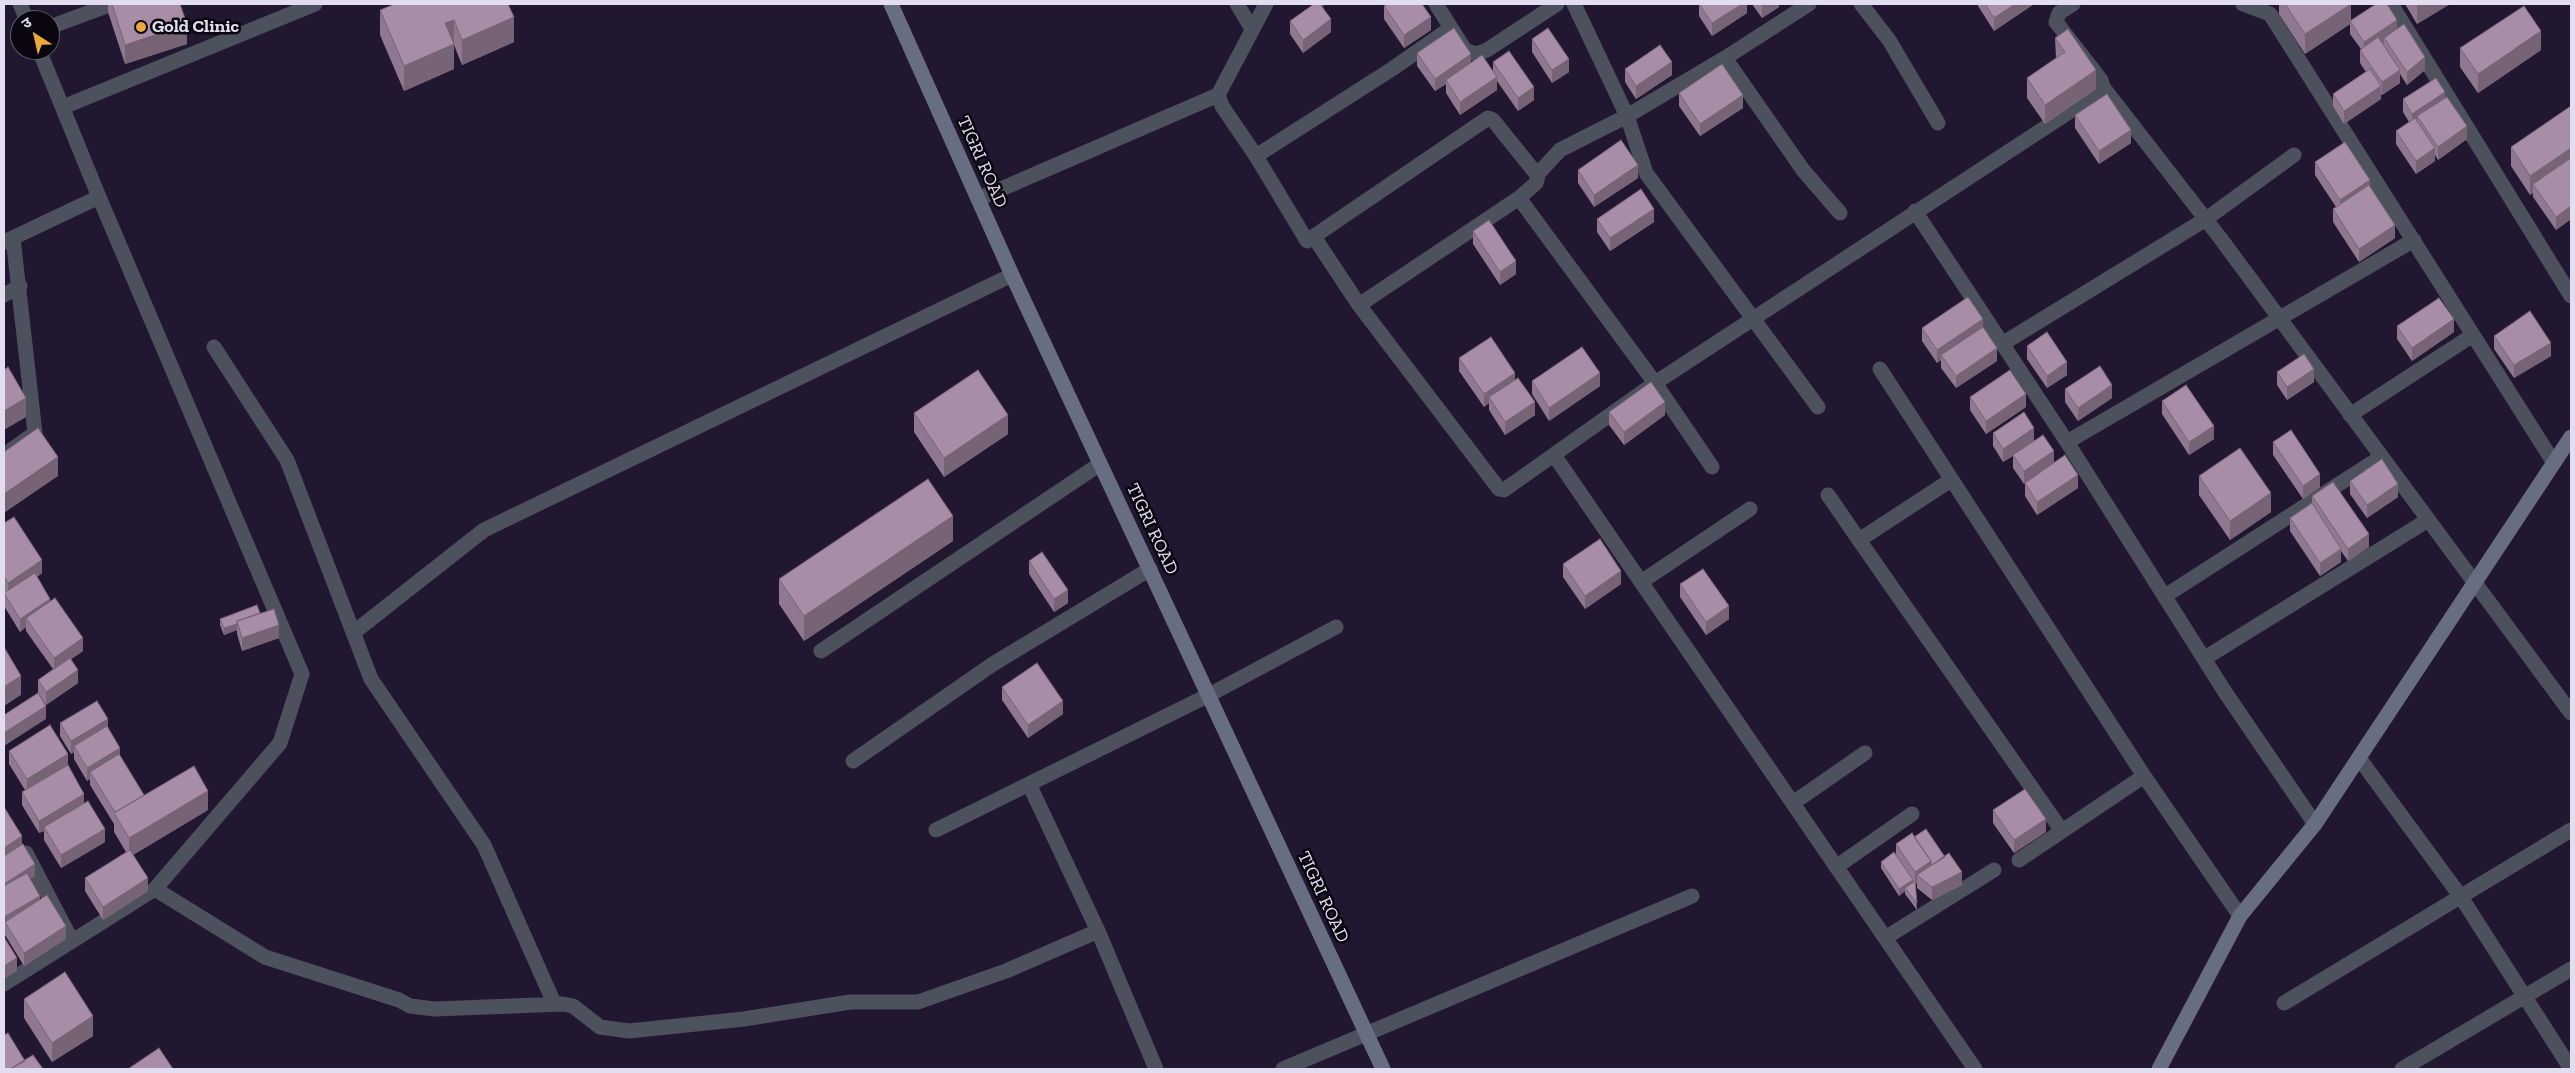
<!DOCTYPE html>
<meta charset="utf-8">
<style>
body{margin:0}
#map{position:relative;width:2575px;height:1073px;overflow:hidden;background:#211730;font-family:"Zilla Slab","Noto Sans Devanagari",serif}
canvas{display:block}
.frame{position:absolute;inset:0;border:5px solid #e3deef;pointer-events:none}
.north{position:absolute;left:10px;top:10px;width:50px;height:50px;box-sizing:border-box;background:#090610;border:1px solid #605c69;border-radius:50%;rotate:325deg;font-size:14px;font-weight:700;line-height:20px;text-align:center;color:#e3deef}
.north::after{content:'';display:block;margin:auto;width:18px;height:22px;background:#eda83c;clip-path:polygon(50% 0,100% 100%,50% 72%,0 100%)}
</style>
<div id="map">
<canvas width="2575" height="1073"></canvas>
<div class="frame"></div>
<div class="north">उ</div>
</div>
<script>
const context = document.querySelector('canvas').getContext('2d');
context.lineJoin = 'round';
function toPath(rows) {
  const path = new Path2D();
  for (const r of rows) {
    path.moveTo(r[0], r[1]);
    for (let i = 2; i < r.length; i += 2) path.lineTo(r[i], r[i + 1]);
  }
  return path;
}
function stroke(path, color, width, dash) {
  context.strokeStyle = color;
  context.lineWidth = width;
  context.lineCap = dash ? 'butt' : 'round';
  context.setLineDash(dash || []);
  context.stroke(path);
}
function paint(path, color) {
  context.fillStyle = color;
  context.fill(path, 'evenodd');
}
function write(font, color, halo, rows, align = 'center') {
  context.font = font + ' "Zilla Slab",serif';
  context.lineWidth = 5;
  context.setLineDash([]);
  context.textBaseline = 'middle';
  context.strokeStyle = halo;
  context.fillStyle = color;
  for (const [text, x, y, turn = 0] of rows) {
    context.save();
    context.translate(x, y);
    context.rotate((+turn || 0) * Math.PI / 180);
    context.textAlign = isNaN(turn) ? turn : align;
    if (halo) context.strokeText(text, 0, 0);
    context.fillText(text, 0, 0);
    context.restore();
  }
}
stroke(toPath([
 [20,4,27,20],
 [1237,4,1252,29],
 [1266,4,1218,95,1222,106,1256,156,1307,241,1488,118,1493,120,1538,176,1536,183,1519,198,1359,305],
 [1436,4,1465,50,1476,54,1487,50,1557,4],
 [1574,4,1627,116,1646,173,1818,407],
 [1861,4,1889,40,1938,123],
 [2243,4,2270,14,2554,463],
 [2391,4,2571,296],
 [50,27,112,4],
 [1725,58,1803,170,1840,213],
 [2103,87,2221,239,2571,713],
 [63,107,315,4],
 [1256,156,1392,69,1451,28],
 [1537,175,1560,150,1627,116,1725,58,1809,4],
 [1519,198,1655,383,1712,467],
 [978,199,1218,95],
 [1915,211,2067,442,2225,692,2315,824],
 [1314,237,1359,305,1499,489,1504,490,1655,383,2098,93,2103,87,2101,80,2056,22,2059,13,2073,4],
 [4,242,99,197,39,50],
 [4,295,20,286],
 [2002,344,2206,219,2294,155],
 [214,347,287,460,371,679,484,845,554,1003],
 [1880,369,2144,776,2240,916],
 [2350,415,2473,335],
 [2067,442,2414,240],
 [4,455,35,433,13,238],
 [1554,455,1975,1069],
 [1951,480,1859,540,2062,831],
 [1828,495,1859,540],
 [1641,582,1750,509],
 [2165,596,2381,457],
 [353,633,484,530,1012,275],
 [821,651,1100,464],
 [2205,658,2428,520],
 [2359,758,2461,897,2571,1069],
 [853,761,993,664,1150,569],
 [1029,784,1098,931,1156,1069],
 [1793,803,1865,753],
 [936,830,1209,695,1336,627],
 [26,853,72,941],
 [2019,860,2144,776],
 [1836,867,1912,814],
 [155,889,265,957,399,1000,410,1006,435,1009,563,1004,573,1006,600,1027,629,1031,744,1019,850,1002,918,1002,1006,971,1098,931],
 [1885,938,1994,870],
 [4,984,155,889,280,743,302,674,99,197],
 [2284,1003,2571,830],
 [1283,1069,1692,896],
 [2402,1069,2571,969]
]), '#4d515e', 15);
stroke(toPath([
 [891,4,1012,275,1383,1069],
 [2159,1069,2240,916,2315,824,2571,437]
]), '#686e82', 15);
paint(toPath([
 [108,4,180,4,187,44,125,64,108,12],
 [408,4,508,4,514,42,462,65,454,45,454,69,404,91,380,35,380,10,406,5],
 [1699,4,1747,4,1747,13,1712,36,1699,16],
 [1752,4,1779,4,1779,7,1762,18],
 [1978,4,2034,4,1994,31,1978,6],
 [2279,4,2351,4,2351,20,2397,29,2425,70,2407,85,2400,74,2400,83,2382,95,2381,94,2381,99,2344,124,2333,106,2333,94,2366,72,2360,63,2360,50,2361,49,2350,34,2350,24,2305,54,2279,14],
 [2405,4,2450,4,2417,24],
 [1384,6,1431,30,1404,48,1384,19],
 [1322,7,1331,32,1303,53,1290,34,1290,21],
 [2055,38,2096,89,2045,124,2027,98,2027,78,2056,58],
 [1532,39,1569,72,1552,83,1532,52],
 [2460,48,2541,50,2478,93,2460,67],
 [1417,53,1471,63,1493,71,1493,62,1534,100,1518,111,1497,81,1497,90,1460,115,1446,93,1446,84,1435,91,1417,66],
 [1625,69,1672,75,1636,99,1625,82],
 [1679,93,1743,108,1700,136,1679,106],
 [2445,98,2467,139,2438,160,2435,155,2435,161,2416,174,2396,144,2396,131,2409,122,2403,112,2403,99],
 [2571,106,2571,219,2556,230,2533,197,2533,193,2530,195,2511,166,2511,147],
 [2075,115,2131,143,2099,164,2075,128],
 [2315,162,2370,187,2395,238,2359,262,2333,222,2333,209,2336,207,2315,175],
 [1578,170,1638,178,1594,207,1578,183],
 [1597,219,1654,222,1610,251,1597,232],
 [1473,231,1516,274,1500,285,1473,244],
 [2397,326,2454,332,2412,361,2397,339],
 [1983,327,1997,361,1956,388,1941,368,1941,360,1937,363,1922,341,1922,328],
 [2494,336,2551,356,2514,378,2494,349],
 [2027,346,2067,375,2047,388,2027,359],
 [1459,358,1515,380,1535,415,1505,435,1489,410,1489,403,1484,407,1459,371],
 [2277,372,2314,382,2287,400,2277,385],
 [1532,381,1600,386,1549,421,1532,394],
 [2065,389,2112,398,2078,421,2065,402],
 [1970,397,2026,407,1986,434,1970,410],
 [2162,401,2214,439,2189,455,2162,414],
 [1609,412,1665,415,1624,445,1609,425],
 [914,413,1008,434,944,477,914,432],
 [1993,433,2034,441,2054,463,2078,488,2037,515,2025,496,2025,483,2024,484,2013,468,2013,456,2003,462,1993,446],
 [2273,442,2320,487,2303,499,2273,455],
 [2199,476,2271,512,2230,540,2199,495],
 [2350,481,2398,497,2367,518,2350,494],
 [2312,496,2369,547,2348,561,2341,551,2341,562,2320,576,2290,531,2290,518,2312,504],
 [4,523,42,573,37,577,50,601,83,651,71,659,78,683,46,705,38,693,38,680,53,669,26,631,26,627,20,632,4,606,4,593,5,592,4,589],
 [953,541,804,641,779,604,779,579],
 [1029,561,1068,603,1054,612,1029,574],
 [1563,564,1621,584,1585,609,1563,577],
 [1680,584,1729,619,1706,635,1680,597],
 [260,613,279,638,242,651,237,634,237,630,224,635,220,625,220,619],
 [1002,687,1063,714,1028,738,1002,700],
 [60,723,108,727,120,755,144,795,208,810,133,855,148,891,103,920,85,891,85,878,126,852,114,832,114,824,90,785,90,779,87,781,74,759,74,752,71,754,60,736],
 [9,751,68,765,84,803,105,842,61,868,44,840,44,831,39,833,22,805,22,792,25,790,9,764],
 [4,807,22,844,35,876,30,879,40,899,66,939,24,966,5,935,5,929,4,930],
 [1993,810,2046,832,2014,853,1993,823],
 [1914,837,1962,885,1932,900,1917,888,1917,883,1915,884,1917,910,1905,894,1905,891,1899,896,1881,868,1881,862,1896,855,1896,844],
 [24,999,93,1036,52,1062,24,1018]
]), '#907990');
paint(toPath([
 [1319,4,1326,4,1319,9],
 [1742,4,1747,4,1747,13,1712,36,1712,23],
 [1764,4,1779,4,1779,7,1762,18,1762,5],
 [2015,4,2034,4,1994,31,1994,18],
 [2351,4,2351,22,2350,21,2350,24,2305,54,2305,34],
 [2417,4,2450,4,2417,24],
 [514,17,514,42,462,65,462,40],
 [1431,17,1431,30,1404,48,1404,35],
 [1331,19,1331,32,1303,53,1303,40],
 [454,20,454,69,404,91,404,66,445,23],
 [2397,20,2397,33,2384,38,2384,42,2364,55,2364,42],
 [187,24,187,44,125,64,125,45],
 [2541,31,2541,50,2478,93,2478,74],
 [1471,54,1471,67,1446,80,1446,84,1435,91,1435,79],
 [2425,57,2425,70,2407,85,2407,72],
 [1569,59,1569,72,1552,83,1552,70],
 [1672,62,1672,75,1636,99,1636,86],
 [2096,70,2096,89,2045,124,2045,105],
 [2400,70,2400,83,2382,95,2382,82],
 [1497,77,1497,90,1460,115,1460,102],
 [2381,86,2381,99,2344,124,2344,111],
 [1534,87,1534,100,1518,111,1518,98],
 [2445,92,2445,105,2417,116,2417,123,2412,126,2412,114],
 [1743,95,1743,108,1700,136,1700,124],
 [2467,126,2467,139,2438,160,2438,147],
 [2131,130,2131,143,2099,164,2099,151],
 [2435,148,2435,161,2416,174,2416,161],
 [2571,148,2571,167,2533,184,2533,193,2530,195,2530,176],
 [1638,165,1638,178,1594,207,1594,195],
 [2370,180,2370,193,2340,213,2340,200],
 [2571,206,2571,219,2556,230,2556,217],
 [1654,209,1654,222,1610,251,1610,238],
 [2395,225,2395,238,2359,262,2359,249],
 [1516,261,1516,274,1500,285,1500,272],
 [1983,319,1983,332,1941,355,1941,360,1937,363,1937,350],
 [2454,319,2454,332,2412,361,2412,348],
 [2551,343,2551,356,2514,378,2514,365],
 [1997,348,1997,361,1956,388,1956,376],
 [2067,362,2067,375,2047,388,2047,376],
 [2314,369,2314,382,2287,400,2287,387],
 [1515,373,1515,386,1489,397,1489,403,1484,407,1484,394],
 [1600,373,1600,386,1549,421,1549,408],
 [2112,385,2112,398,2078,421,2078,408],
 [2026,394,2026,407,1986,434,1986,421],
 [26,398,26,417,4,430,4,411],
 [1535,402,1535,415,1505,435,1505,422],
 [1665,402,1665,415,1624,445,1624,432],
 [1008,415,1008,434,944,477,944,458],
 [2214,426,2214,439,2189,455,2189,442],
 [2034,428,2034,441,2003,462,2003,449],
 [2054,451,2054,463,2024,484,2024,471],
 [58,457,58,476,4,513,4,494],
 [2320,474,2320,487,2303,499,2303,486],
 [2078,475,2078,488,2037,515,2037,502],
 [2398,484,2398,497,2367,518,2367,505],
 [2271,493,2271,512,2230,540,2230,521],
 [953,516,953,541,804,641,804,616],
 [2369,534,2369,547,2348,561,2348,549],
 [2341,549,2341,562,2320,576,2320,563],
 [42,560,42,573,8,596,8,583],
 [1621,571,1621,584,1585,609,1585,596],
 [1068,590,1068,603,1054,612,1054,599],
 [50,599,50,612,26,618,26,627,20,632,20,619],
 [1729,606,1729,619,1706,635,1706,622],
 [237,624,237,630,224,635,224,628],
 [279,625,279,638,242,651,242,638],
 [83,638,83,651,54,671,54,658],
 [78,670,78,683,46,705,46,692],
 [21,676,21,695,4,706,4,687],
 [1063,701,1063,714,1028,738,1028,725],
 [46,706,46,719,4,746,4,733],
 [108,719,108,732,74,746,74,752,71,754,71,741],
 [120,748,120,761,90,772,90,779,87,781,87,768],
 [68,754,68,767,27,792,27,779],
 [208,791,208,810,129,857,129,838],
 [84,794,84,807,44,827,44,831,39,833,39,821],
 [2046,819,2046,832,2014,853,2014,840],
 [105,829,105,842,61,868,61,855],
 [22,836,22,849,4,861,4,848],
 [1931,861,1931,874,1917,875,1917,883,1915,885,1915,872],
 [35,864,35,876,4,896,4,884],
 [1962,872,1962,885,1932,900,1932,887],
 [148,878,148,891,103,920,103,907],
 [1913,880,1913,887,1905,888,1905,891,1899,896,1899,889],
 [40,896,40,909,5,922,5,929,4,930,4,917],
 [66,926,66,939,24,966,24,953],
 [17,958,17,971,4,979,4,966],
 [93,1016,93,1036,52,1062,52,1043]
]), '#766375');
const building = toPath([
 [112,4,180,4,187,24,125,45,112,4],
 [395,4,406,4,406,5,410,4,508,4,514,17,462,40,454,20,445,23,454,44,404,66,380,10,395,4],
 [1314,4,1320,4,1331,19,1303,40,1290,21,1314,4],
 [1388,4,1422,4,1431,17,1404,35,1384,6,1388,4],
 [1699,4,1742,4,1712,23,1699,4],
 [1985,4,2015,4,1994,18,1985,4],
 [2285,4,2351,4,2305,34,2285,4],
 [2376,4,2387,4,2397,20,2364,42,2350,21,2376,4],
 [2524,6,2541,31,2478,74,2460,48,2524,6],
 [2404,24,2425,57,2407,72,2384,38,2404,24],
 [1454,28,1471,54,1435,79,1417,53,1454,28],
 [1548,28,1569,59,1552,70,1532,39,1548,28],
 [2068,29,2096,70,2045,105,2027,78,2065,52,2055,38,2068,29],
 [2378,37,2400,70,2382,82,2360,50,2378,37],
 [1660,45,1672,62,1636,86,1625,69,1660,45],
 [1509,51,1534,87,1518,98,1493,62,1509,51],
 [1482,55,1497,77,1460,102,1446,80,1482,55],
 [1722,64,1743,95,1700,124,1679,93,1722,64],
 [2370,69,2381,86,2344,111,2333,94,2370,69],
 [2436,78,2445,92,2412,114,2403,99,2436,78],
 [2107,94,2131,130,2099,151,2075,115,2107,94],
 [2447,97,2467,126,2438,147,2417,116,2447,97],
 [2571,106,2571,148,2530,176,2511,147,2571,106],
 [2415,118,2435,148,2416,161,2396,131,2415,118],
 [1621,140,1638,165,1594,195,1578,170,1621,140],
 [2345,142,2370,180,2340,200,2315,162,2345,142],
 [2571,158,2571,206,2556,217,2533,184,2571,158],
 [2369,185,2395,225,2359,249,2333,209,2369,185],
 [1641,189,1654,209,1610,238,1597,219,1641,189],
 [1489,220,1516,261,1500,272,1473,231,1489,220],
 [1968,297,1983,319,1937,350,1922,328,1968,297],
 [2439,298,2454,319,2412,348,2397,326,2439,298],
 [2530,311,2551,343,2514,365,2494,336,2530,311],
 [1983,327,1997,348,1956,376,1941,355,1983,327],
 [2047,332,2067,362,2047,376,2027,346,2047,332],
 [1491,337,1515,373,1484,394,1459,358,1491,337],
 [1582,347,1600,373,1549,408,1532,381,1582,347],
 [2304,354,2314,369,2287,387,2277,372,2304,354],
 [2100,366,2112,385,2078,408,2065,389,2100,366],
 [8,367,26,398,4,411,4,370,8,367],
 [978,370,1008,415,944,458,914,413,978,370],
 [2010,370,2026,394,1986,421,1970,397,2010,370],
 [1518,378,1535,402,1505,422,1489,397,1518,378],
 [1651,382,1665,402,1624,432,1609,412,1651,382],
 [2186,385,2214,426,2189,442,2162,401,2186,385],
 [2024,412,2034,428,2003,449,1993,433,2024,412],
 [38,428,58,457,4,494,4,452,38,428],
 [2291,430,2320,474,2303,486,2273,442,2291,430],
 [2043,435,2054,451,2024,471,2013,455,2043,435],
 [2240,448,2271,493,2230,521,2199,476,2240,448],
 [2065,455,2078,475,2037,502,2025,483,2065,455],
 [2382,459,2398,484,2367,505,2350,481,2382,459],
 [928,479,953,516,804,616,779,579,928,479],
 [2333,482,2369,534,2348,549,2312,496,2333,482],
 [2312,503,2341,549,2320,563,2290,518,2312,503],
 [14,517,42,560,8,583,4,576,4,523,14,517],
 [1600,539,1621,571,1585,596,1563,564,1600,539],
 [1042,552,1068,590,1054,599,1029,561,1042,552],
 [1703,569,1729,606,1706,622,1680,584,1703,569],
 [35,573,50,599,20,619,4,593,35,573],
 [55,598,83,638,54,658,26,618,55,598],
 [257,605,260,613,237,621,237,624,224,628,220,619,257,605],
 [274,609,279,625,242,638,237,621,274,609],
 [4,647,21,676,4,687,4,647],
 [70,658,78,670,46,692,38,680,70,658],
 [1037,663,1063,701,1028,725,1002,687,1037,663],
 [38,693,46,706,4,733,4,715,38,693],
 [97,701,108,719,71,741,60,723,97,701],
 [50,725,68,754,27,779,9,751,50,725],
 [107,726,120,748,87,768,74,746,107,726],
 [119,754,144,795,115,812,90,772,119,754],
 [68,765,84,794,39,821,22,792,68,765],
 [194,766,208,791,129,838,114,813,194,766],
 [2025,789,2046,819,2014,840,1993,810,2025,789],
 [88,801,105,829,61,855,44,827,88,801],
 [4,807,22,836,4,848,4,807],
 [1926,829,1945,857,1932,865,1931,863,1931,861,1914,837,1926,829],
 [1912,833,1931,861,1915,872,1896,844,1912,833],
 [23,844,35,864,4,884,4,856,23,844],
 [130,850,148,878,103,907,85,878,130,850],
 [1894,852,1913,880,1899,889,1881,862,1894,852],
 [1949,853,1962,872,1932,887,1917,875,1949,853],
 [27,873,40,896,4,917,4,886,27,873],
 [1915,881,1917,903,1905,888,1915,881],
 [47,895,66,926,24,953,5,922,47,895],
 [4,937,17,958,4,966,4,937],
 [65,972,93,1016,52,1043,24,999,65,972],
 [8,1033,25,1061,10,1069,4,1069,4,1035,8,1033],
 [159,1048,173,1069,128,1069,159,1048],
 [33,1055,43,1069,10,1069,33,1055]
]);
paint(building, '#a88da7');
stroke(building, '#766375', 1);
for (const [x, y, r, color] of [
 [141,27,6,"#eda83c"]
]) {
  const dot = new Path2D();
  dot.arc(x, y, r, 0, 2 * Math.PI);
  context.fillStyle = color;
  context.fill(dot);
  stroke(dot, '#090610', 2);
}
write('bold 18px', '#e3deef', '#090610', [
 ["Gold Clinic",152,27]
], 'left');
write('18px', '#e3deef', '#090610', [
 ["TIGRI ROAD",982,162,66],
 ["TIGRI ROAD",1152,529,65],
 ["TIGRI ROAD",1323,897,65]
]);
</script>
